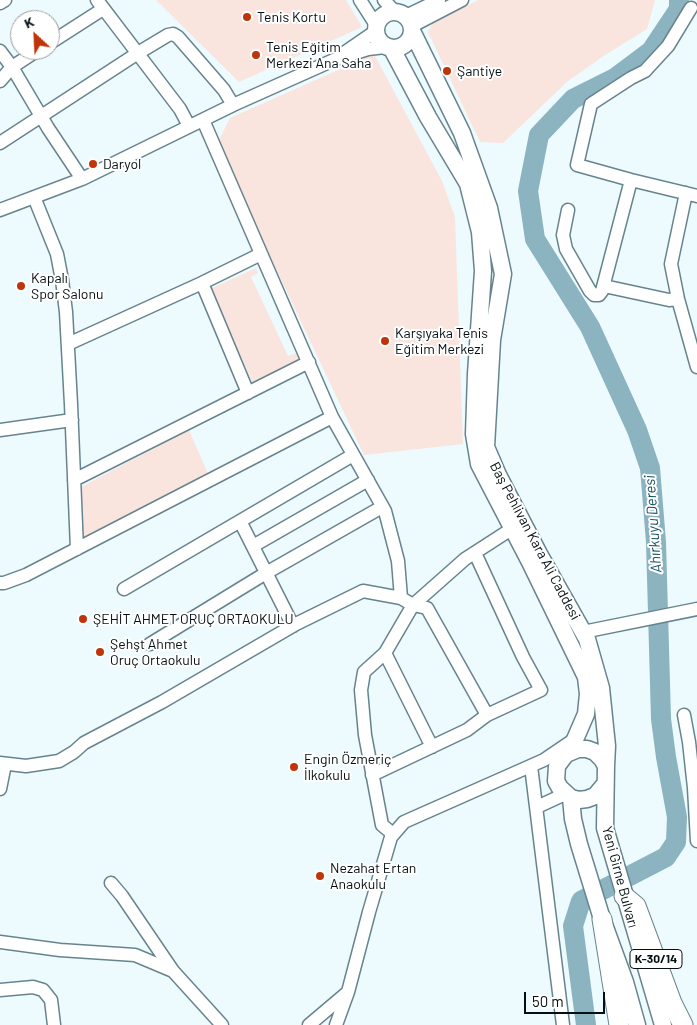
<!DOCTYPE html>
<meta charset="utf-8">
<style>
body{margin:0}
#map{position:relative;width:697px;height:1025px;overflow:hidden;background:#edfafe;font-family:Barlow,sans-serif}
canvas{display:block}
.north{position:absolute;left:10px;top:10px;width:50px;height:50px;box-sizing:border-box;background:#fff;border:1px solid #9b9fa0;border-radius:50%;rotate:335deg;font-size:14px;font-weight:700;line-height:20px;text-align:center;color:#040f12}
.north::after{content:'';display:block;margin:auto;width:18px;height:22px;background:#be3509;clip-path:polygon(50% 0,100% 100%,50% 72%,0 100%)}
.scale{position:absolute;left:524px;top:992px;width:81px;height:22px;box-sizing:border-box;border:2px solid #040f12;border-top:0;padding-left:6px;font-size:15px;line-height:18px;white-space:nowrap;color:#040f12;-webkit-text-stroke:4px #fff;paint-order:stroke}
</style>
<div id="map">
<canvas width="697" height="1025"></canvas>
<div class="north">K</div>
<div class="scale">50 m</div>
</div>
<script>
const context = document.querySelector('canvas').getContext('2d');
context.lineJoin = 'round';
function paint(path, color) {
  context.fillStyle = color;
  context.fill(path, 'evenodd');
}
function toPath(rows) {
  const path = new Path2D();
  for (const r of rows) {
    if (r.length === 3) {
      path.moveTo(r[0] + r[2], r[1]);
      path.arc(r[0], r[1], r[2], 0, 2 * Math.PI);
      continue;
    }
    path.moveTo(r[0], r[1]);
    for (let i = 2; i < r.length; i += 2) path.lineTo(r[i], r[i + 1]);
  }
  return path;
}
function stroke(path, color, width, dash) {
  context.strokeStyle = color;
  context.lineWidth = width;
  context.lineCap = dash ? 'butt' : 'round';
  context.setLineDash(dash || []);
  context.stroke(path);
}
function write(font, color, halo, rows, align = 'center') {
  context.font = font + ' Barlow,sans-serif';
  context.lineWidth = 4;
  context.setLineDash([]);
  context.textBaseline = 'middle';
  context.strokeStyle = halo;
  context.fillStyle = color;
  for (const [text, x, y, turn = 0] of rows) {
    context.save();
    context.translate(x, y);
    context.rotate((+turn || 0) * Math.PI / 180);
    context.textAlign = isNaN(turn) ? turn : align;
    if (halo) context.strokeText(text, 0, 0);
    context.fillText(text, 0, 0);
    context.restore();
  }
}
paint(toPath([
 [156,0,346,0,362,27,239,82],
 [478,0,655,0,647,29,605,55,568,81,503,143,480,142,428,32,432,24],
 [374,54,442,181,455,217,463,444,364,455,217,144,230,118],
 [256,268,258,273,251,277,288,356,297,353,300,361,253,383,210,289],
 [189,430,209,476,81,542,81,487]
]), '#fae4de');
stroke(toPath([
 [586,1025,573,926,581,901,666,857,676,842,677,817,666,757,661,719,656,542,650,468,637,430,590,327,535,239,528,191,539,135,573,99,615,78,651,51,679,9,679,0]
]), '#8bb3c0', 20);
const minor = toPath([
 [97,0,180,109,189,126],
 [360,0,376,25],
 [384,0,395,12],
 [0,3,5,0],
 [691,8,668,46,645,71,631,78,591,104,577,165,631,180,697,196],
 [406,16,439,0],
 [412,26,462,0],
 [50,43,103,9],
 [0,51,12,67,48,128,82,179],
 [344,53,376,31],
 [0,81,12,67,38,50],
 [203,120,332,417,385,511,398,561,401,598],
 [0,143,138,53,168,35,173,34,178,37,224,90,233,105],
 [686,193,671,264,678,299,697,367],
 [34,197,57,254,62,280,66,312,71,404,77,549],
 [0,210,82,179,233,105,336,59,368,49,385,47],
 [568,210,563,235,566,249,590,291,594,295,599,295,602,291,631,180],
 [202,283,248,393],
 [604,286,669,300,678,299],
 [68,344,202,283,261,254],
 [0,430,72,420],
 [74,480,309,362],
 [240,521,293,626],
 [253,546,368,480],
 [0,583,4,583,26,575,332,417],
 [124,589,353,455],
 [583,632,697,609],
 [150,644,266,573,382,507],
 [385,653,432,747],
 [684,715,689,742,694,788,697,841],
 [0,763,26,766,59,761,74,752,84,743,162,702,296,624,363,591,401,598,413,605,427,608,487,715],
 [531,766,563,1025],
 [372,775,467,730,487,715,541,690,523,657,475,553],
 [0,789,5,764],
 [537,807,565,794],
 [393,834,382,825,365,735,361,690,364,672,385,653,413,605,465,559,513,528],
 [111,883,122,896,173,971,222,1025],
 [0,942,60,950,135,955,173,971],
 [0,990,33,987,43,990,51,1000,54,1025],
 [309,1025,348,992],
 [336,1025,348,992,369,912,391,837,404,822,544,760,572,741]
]);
const major = toPath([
 [394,30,18],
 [412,31,462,133,489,208,503,274,492,340,486,447,498,475,539,554,587,639,601,688,607,746,606,766],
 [392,49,428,117,468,184,480,232,483,271,476,374,474,434,479,464,530,562,586,677,588,694,586,714,570,751],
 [605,784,595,796,587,799,579,800,571,798,560,788,556,781,557,766,566,754,578,749,587,749,595,752,602,759,606,766,605,828,663,1025],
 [571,798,573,819,579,844,602,919,625,982,637,1025]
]);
const highway = toPath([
 [624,896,636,906,672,1003,683,1025],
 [602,919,619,1025]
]);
stroke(minor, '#67848e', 15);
stroke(major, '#67848e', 19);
stroke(highway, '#67848e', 21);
stroke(minor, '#fff', 12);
stroke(major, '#fff', 16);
stroke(highway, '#fff', 19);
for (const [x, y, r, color] of [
 [247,17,5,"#be3509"],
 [256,55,5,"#be3509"],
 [447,71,5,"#be3509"],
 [93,164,5,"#be3509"],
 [21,286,5,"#be3509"],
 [385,341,5,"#be3509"],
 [83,619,5,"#be3509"],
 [100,652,5,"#be3509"],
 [294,767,5,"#be3509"],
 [320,876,5,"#be3509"]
]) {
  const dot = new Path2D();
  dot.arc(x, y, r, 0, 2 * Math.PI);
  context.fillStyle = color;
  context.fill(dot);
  stroke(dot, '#fff', 2);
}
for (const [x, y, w] of [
 [656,959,52]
]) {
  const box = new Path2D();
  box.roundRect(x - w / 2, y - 9.5, w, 19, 4);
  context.fillStyle = '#fff';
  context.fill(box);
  stroke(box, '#040f12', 1);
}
write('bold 12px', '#040f12', null, [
 ["K-30/14",656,959]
]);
write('14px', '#040f12', '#fff', [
 ["Tenis Kortu",257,17],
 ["Tenis Eğitim",266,47],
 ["Merkezi Ana Saha",266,63],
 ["Şantiye",457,71],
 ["Daryol",103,164],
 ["Kapalı",31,278],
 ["Spor Salonu",31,294],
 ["Karşıyaka Tenis",395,333],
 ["Eğitim Merkezi",395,349],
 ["ŞEHİT AHMET ORUÇ ORTAOKULU",93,619],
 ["Şehşt Ahmet",110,644],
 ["Oruç Ortaokulu",110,660],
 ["Engin Özmeriç",304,759],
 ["İlkokulu",304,775],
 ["Nezahat Ertan",330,868],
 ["Anaokulu",330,884]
], 'left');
write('14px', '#040f12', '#fff', [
 ["Baş Pehlivan Kara Ali Caddesi",535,541,62],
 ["Yeni Girne Bulvarı",620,877,75]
]);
write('italic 15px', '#154d5c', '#fff', [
 ["Ahırkuyu Deresi",653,524,-94]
]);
</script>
